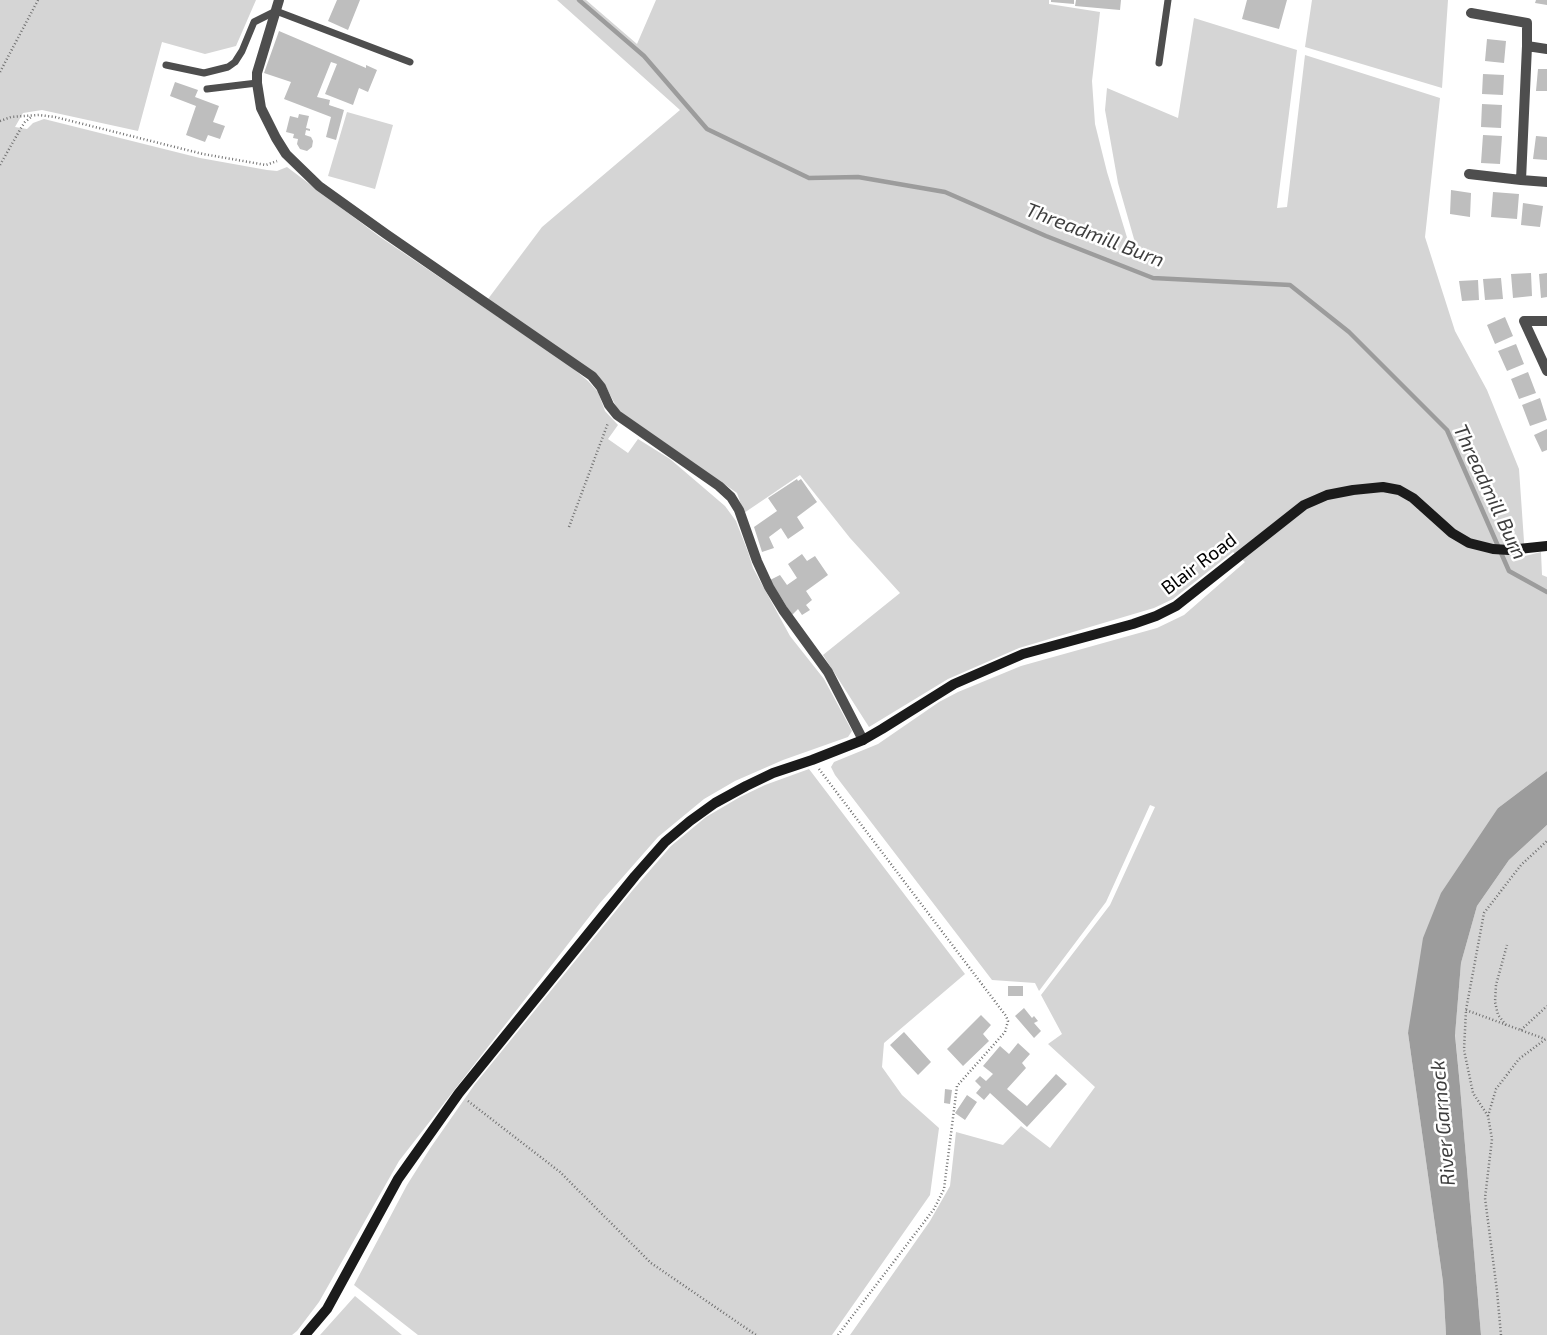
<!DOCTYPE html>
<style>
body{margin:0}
canvas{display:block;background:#fff}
</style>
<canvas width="1547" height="1335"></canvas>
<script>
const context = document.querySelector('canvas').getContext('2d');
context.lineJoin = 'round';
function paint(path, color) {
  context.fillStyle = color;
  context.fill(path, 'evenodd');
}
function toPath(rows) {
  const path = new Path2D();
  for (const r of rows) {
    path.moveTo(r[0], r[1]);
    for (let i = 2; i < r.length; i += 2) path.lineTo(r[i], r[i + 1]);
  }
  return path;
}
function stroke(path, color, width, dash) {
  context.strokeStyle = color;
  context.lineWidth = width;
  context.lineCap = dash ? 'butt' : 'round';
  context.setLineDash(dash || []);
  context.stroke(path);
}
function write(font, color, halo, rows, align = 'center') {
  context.font = font + ' "Exo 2",sans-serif';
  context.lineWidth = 5;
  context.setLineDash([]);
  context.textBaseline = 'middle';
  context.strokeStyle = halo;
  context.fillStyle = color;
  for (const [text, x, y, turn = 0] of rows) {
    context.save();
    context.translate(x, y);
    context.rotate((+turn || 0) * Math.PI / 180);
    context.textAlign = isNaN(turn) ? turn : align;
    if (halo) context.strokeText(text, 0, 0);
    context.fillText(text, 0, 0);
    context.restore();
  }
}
paint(toPath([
 [0,0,256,0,236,46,205,54,162,42,138,131,42,110,23,113,15,127,27,129,33,123,44,119,200,158,267,170,277,171,287,167,380,237,569,365,588,381,598,392,605,411,618,425,608,439,628,453,638,439,670,459,725,506,736,521,748,552,753,568,790,636,824,679,852,731,848,737,783,760,735,781,704,799,658,837,600,903,399,1161,319,1302,297,1331,292,1335,0,1335],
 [557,0,586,0,637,44,656,0,1049,0,1049,4,1100,12,1092,81,1095,124,1107,172,1133,257,1140,260,1118,183,1105,110,1107,88,1178,118,1194,18,1297,50,1277,208,1287,207,1305,55,1440,98,1425,237,1455,331,1487,390,1519,469,1525,556,1541,552,1542,575,1547,577,1547,771,1498,808,1408,1033,1443,1282,1446,1335,850,1335,930,1221,950,1186,956,1132,1003,1145,1021,1126,1050,1148,1095,1087,1048,1044,1062,1034,1041,995,1110,905,1155,807,1150,805,1106,902,1039,991,1035,983,992,980,835,775,831,767,834,762,878,744,939,702,958,692,1021,666,1157,628,1184,615,1245,562,1233,552,1173,599,1154,608,1019,648,948,679,869,727,823,655,900,593,850,538,800,475,744,513,737,493,622,413,617,408,604,383,488,299,542,227,680,110],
 [1312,0,1448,0,1442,88,1305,47],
 [347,112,393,125,375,189,328,176],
 [809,769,965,974,884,1043,882,1067,902,1095,939,1128,930,1195,832,1335,418,1335,354,1285,407,1185,431,1147,475,1084,632,891,671,846,706,817,740,797,765,785],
 [1547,825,1547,1335,1481,1335,1460,1086,1455,1034,1461,963,1477,906,1509,860],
 [355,1296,402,1335,320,1335]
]), '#d5d5d5');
paint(toPath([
 [1547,771,1547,825,1509,860,1477,906,1461,963,1455,1035,1460,1086,1481,1335,1446,1335,1443,1282,1408,1033,1423,938,1441,893,1498,808]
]), '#9c9c9c');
stroke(toPath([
 [579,0,644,56,707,129,809,178,858,177,945,192,1046,236,1153,278,1290,285,1349,332,1447,430,1509,571,1547,592]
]), '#9c9c9c', 4.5);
paint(toPath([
 [337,0,360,0,348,30,328,21],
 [1051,0,1074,0,1074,4,1051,2],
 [1076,0,1121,0,1120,10,1075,6],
 [1247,0,1287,0,1279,29,1242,19],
 [1536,0,1547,0,1547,5,1535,3],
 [279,31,366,68,366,65,377,70,368,92,359,88,353,105,325,94,337,64,331,62,317,97,330,100,329,105,344,110,336,140,326,137,331,117,284,99,291,82,264,73],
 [1487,39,1506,41,1504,63,1485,61],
 [1538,69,1547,69,1547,91,1536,91],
 [1483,74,1504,75,1503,95,1482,94],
 [175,82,198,90,195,97,219,106,213,122,225,126,220,139,208,135,205,142,186,135,196,106,170,96],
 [1482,104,1502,105,1501,128,1481,127],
 [299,114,309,116,306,128,310,129,310,131,306,130,305,135,311,137,313,141,312,147,307,151,300,149,297,144,298,139,293,138,294,134,286,132,290,116,298,118],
 [1483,135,1502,136,1500,164,1481,163],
 [1536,136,1547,137,1547,160,1533,159],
 [1451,190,1471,193,1470,217,1450,214],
 [1493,192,1519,194,1517,219,1491,217],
 [1523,203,1543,206,1540,227,1521,225],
 [1531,273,1532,296,1513,298,1511,274],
 [1547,273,1547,297,1541,298,1539,274],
 [1501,278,1503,299,1485,300,1483,279],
 [1478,280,1479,300,1462,301,1459,281],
 [1505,317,1513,336,1495,344,1487,325],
 [1516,344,1524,364,1507,371,1498,351],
 [1528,372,1536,393,1519,399,1511,379],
 [1540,398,1547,420,1530,426,1522,405],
 [1547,429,1547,450,1542,452,1534,435],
 [797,479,798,481,801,479,817,502,797,517,804,528,788,539,781,528,769,537,774,548,762,552,754,527,777,511,768,498],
 [802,554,807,561,815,556,828,575,806,591,812,600,806,605,810,610,802,615,798,609,792,615,770,580,780,575,787,585,797,578,788,564],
 [1008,986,1023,986,1023,996,1008,996],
 [1024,1008,1032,1018,1034,1016,1038,1021,1034,1023,1041,1031,1034,1038,1015,1016],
 [981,1015,991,1025,983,1034,989,1041,963,1066,947,1049],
 [904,1032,931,1062,918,1075,890,1045],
 [1018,1043,1030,1054,1022,1063,1026,1068,1007,1089,1027,1106,1056,1074,1067,1084,1027,1127,990,1093,984,1100,976,1093,981,1087,975,1081,980,1076,986,1081,993,1074,983,1066,1000,1046,1009,1054],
 [945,1089,952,1090,950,1104,944,1103],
 [967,1095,977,1102,965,1120,955,1113]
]), '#bebebe');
stroke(toPath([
 [0,72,38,0],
 [0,121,11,117,39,115,55,117,203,154,266,165,277,161],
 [0,165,21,128,25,122,31,117],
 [569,527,608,423],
 [819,769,1006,1016,1008,1021,1005,1032,957,1086,944,1189,934,1209,838,1335],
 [1466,1010,1545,1039],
 [1506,1025,1498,1015,1495,1002,1496,985,1507,945],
 [1521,1030,1547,1006],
 [468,1101,560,1172,651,1263,756,1335],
 [1488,1116,1473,1093,1464,1050,1466,1010,1484,913,1521,865,1547,841],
 [1501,1335,1497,1291,1485,1198,1492,1139,1488,1116,1496,1089,1519,1059,1547,1038]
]), '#707070', 2.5, [1, 2.5]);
stroke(toPath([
 [1159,63,1168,0],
 [166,65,204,73,228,67,235,62,242,51,254,22,276,11,410,62],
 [207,89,257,83]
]), '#4e4e4e', 7);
stroke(toPath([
 [279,0,257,73,257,83,261,108,276,138,286,154,319,186,386,234,592,376,601,387,609,405,617,415,719,486,731,497,739,510,757,561,769,587,783,610,828,672,863,740],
 [1471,13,1527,23,1527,46],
 [1547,49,1527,46,1521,180,1547,182],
 [1469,174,1521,180],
 [1547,321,1524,321,1547,371]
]), '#4e4e4e', 10);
stroke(toPath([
 [305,1335,327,1309,398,1179,459,1093,635,876,665,842,690,821,715,803,746,786,773,773,812,760,863,740,882,729,954,684,1023,654,1133,624,1156,616,1176,606,1304,505,1327,495,1353,490,1383,487,1399,490,1413,498,1452,533,1469,543,1493,549,1509,550,1547,546]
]), '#1b1b1b', 10);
write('19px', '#000', '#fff', [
 ["Blair Road",1199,564,-37]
]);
write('italic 20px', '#3d3d3d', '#fff', [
 ["Threadmill Burn",1095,235,21],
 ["Threadmill Burn",1490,492,65],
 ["River Garnock",1443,1123,-95]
]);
</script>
